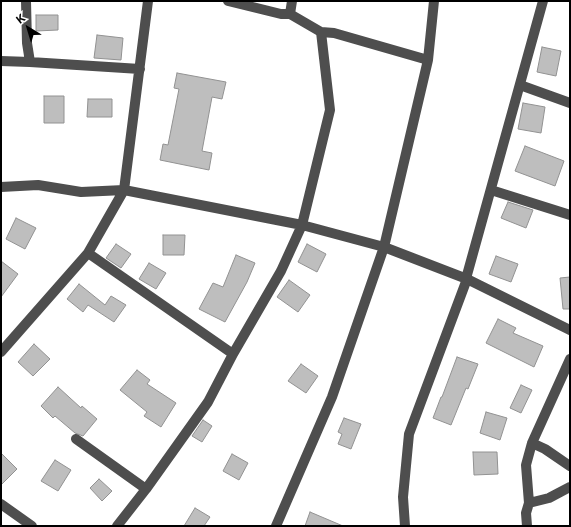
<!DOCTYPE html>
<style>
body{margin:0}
#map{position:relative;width:571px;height:527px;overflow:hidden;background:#fff;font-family:Inter,sans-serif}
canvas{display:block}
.frame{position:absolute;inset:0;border:2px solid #000;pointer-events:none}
.north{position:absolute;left:8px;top:8px;width:40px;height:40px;-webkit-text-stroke:3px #fff;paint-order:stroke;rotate:322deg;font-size:11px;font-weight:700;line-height:16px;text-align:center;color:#000}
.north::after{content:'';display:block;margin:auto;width:14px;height:18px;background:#000;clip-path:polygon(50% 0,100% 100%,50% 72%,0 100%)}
</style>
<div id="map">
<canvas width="571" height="527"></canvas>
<div class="frame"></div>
<div class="north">K</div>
</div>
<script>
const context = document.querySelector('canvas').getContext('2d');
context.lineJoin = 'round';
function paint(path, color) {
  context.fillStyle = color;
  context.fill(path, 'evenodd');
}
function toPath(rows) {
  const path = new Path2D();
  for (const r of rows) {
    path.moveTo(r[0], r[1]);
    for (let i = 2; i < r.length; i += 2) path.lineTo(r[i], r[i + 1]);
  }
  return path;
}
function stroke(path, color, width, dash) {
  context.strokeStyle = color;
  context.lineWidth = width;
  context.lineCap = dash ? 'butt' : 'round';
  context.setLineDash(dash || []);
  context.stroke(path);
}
const building = toPath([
 [36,15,58,15,58,30,36,31,36,15],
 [97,35,123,38,121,60,94,58,97,35],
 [542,47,561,51,556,76,537,72,542,47],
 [177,73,226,82,222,99,212,97,202,151,212,153,209,170,160,160,163,144,168,145,179,89,174,88,177,73],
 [44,96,64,96,64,123,44,123,44,96],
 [88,99,112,99,112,117,87,117,88,99],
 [523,103,545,107,541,133,518,129,523,103],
 [525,146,564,161,555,186,515,171,525,146],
 [508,202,533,210,526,228,501,218,508,202],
 [16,218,36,228,25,249,6,239,16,218],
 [163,235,185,235,184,255,163,255,163,235],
 [116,244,131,254,121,268,106,258,116,244],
 [307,244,326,254,317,272,298,262,307,244],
 [236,255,255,263,247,282,225,322,199,309,213,283,223,287,236,255],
 [496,256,518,264,511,282,489,274,496,256],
 [1,261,18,274,1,297,1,261],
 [149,263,166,273,156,289,139,279,149,263],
 [570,277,570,309,563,309,560,278,570,277],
 [289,280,310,295,298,312,277,297,289,280],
 [79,284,105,305,111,296,126,305,114,322,88,305,83,312,67,299,79,284],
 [498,319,516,328,513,333,543,346,534,367,486,343,498,319],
 [34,344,50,359,33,376,18,362,34,344],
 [457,357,478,364,468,389,466,388,451,425,433,418,441,397,442,397,457,357],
 [301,364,318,376,306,393,288,381,301,364],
 [137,370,150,380,147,384,176,403,161,427,144,416,147,412,120,390,137,370],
 [521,385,532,390,521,413,510,408,521,385],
 [58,387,81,408,82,406,97,419,83,436,75,433,55,416,53,418,41,406,58,387],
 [486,412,507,418,500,440,480,433,486,412],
 [344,418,361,424,351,449,338,444,342,434,338,432,344,418],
 [203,420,212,426,202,442,192,436,203,420],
 [473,452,497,452,498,474,474,475,473,452],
 [1,453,17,469,1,485,1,453],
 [232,454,248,463,239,480,223,471,232,454],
 [55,460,71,470,58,491,41,481,55,460],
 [99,479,112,491,102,501,90,488,99,479],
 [195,508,210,517,204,526,184,526,195,508],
 [310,512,343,526,305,526,310,512]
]);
paint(building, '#bebebe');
stroke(building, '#929292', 1);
stroke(toPath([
 [26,1,27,43,30,62,140,69],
 [148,1,124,190,302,225,384,247,467,279,570,330],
 [228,1,281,14,290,14,321,32,334,33,428,60],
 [290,14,292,1],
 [1,61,30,62],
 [520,85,570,103],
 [1,187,38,185,81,192,124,190,88,253,1,352],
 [491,190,570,215],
 [88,253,233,354],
 [76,439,146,489],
 [532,443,545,449,570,466],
 [529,503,549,498,570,487],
 [1,504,32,526],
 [117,526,146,489,208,402,233,354,281,271,302,225,330,110,321,32],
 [276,526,332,397,384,247,428,60,434,1],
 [405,526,403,497,409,434,467,279,467,275,543,1],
 [527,526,526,513,529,503,526,465,532,443,570,359]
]), '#4e4e4e', 10);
</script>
